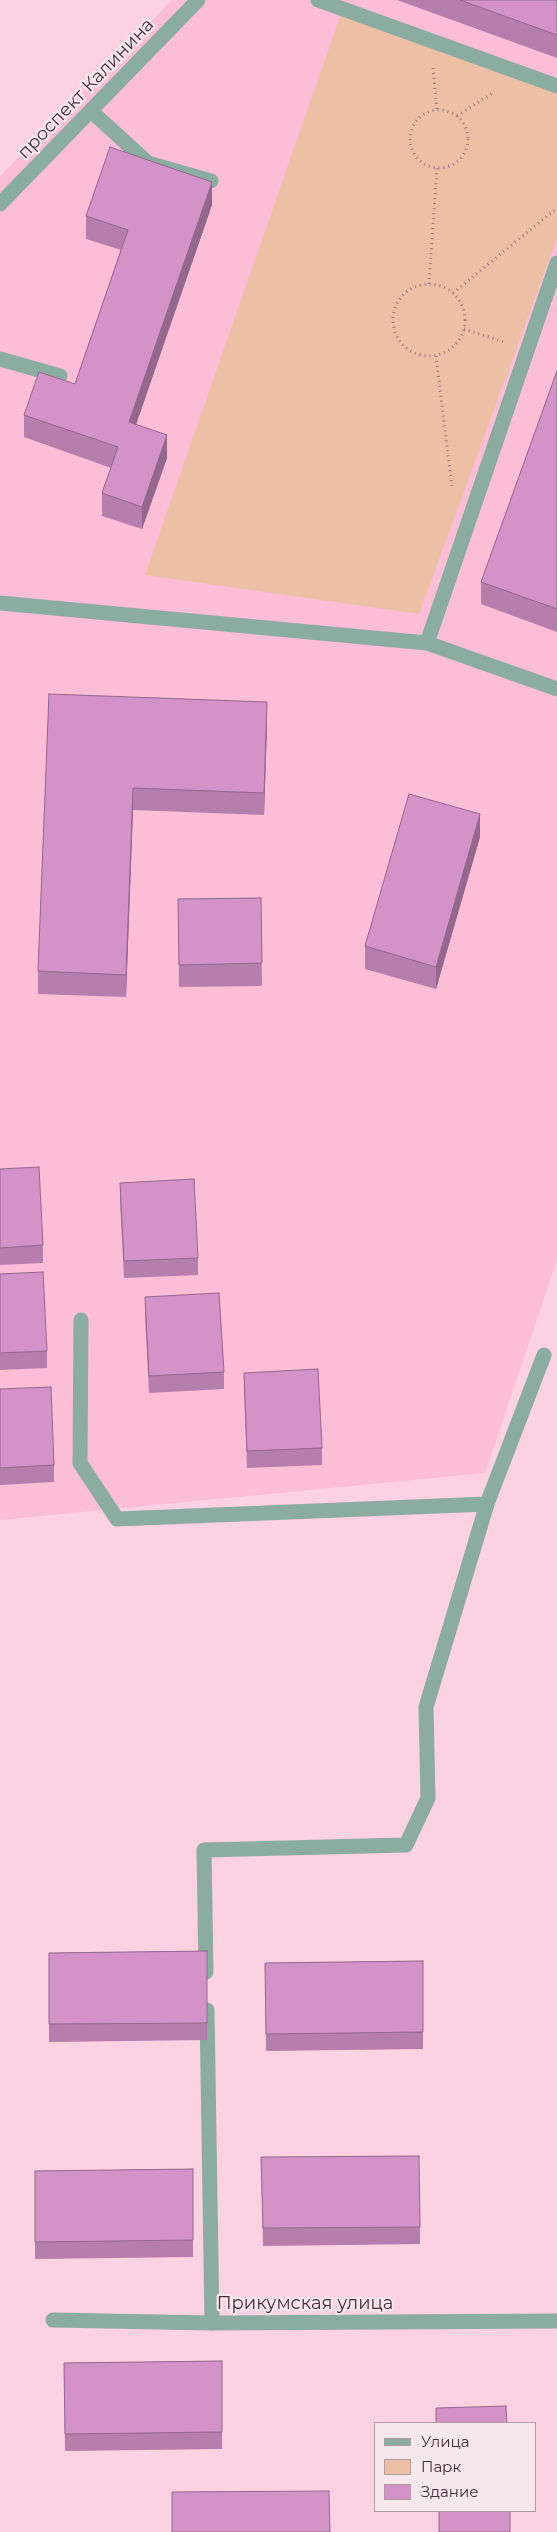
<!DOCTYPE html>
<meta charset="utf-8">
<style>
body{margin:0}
#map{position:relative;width:557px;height:2532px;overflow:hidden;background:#fcd1e2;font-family:Montserrat,sans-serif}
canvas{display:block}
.legend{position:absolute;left:374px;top:2422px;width:162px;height:90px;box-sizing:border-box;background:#f6e7ed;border:1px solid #b09da5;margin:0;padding:6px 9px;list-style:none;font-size:15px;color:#482d38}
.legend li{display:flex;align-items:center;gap:10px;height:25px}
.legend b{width:25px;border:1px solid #b09da5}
</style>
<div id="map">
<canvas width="557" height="2532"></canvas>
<ul class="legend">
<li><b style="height:6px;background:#8baca1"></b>Улица</li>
<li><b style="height:14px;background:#edc0a6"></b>Парк</li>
<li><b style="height:14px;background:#d393c8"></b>Здание</li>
</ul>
</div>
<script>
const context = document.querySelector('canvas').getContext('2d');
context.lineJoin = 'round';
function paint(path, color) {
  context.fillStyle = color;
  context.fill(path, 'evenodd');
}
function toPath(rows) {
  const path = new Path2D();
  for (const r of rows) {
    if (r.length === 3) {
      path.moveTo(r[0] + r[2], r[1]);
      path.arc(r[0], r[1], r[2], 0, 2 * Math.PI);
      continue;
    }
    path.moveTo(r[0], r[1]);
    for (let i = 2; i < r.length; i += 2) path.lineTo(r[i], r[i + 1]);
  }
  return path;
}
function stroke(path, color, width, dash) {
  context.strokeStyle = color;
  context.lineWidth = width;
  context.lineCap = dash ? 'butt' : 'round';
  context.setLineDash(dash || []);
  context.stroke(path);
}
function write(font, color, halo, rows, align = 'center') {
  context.font = font + ' Montserrat,sans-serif';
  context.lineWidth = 4.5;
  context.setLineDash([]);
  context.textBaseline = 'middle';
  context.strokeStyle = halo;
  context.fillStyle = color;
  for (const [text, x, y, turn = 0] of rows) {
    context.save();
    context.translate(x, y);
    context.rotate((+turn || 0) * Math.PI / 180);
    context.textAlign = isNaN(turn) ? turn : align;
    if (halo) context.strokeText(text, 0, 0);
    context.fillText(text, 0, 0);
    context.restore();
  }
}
paint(toPath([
 [172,0,557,0,557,1259,485,1473,0,1520,0,176]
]), '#fcbdd7');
paint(toPath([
 [344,5,557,78,557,238,419,614,145,575]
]), '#edc0a6');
stroke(toPath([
 [433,68,437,110],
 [439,139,29],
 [457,116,494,92],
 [429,284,437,168],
 [429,320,36],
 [453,293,557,208],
 [464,329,504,342],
 [436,356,452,487]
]), '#997785', 3, [1, 4]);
stroke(toPath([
 [318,0,557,86],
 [91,111,148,163,211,181],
 [0,204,198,0],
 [0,359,60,376],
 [0,603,427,643,557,689],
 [427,643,557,263],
 [81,1320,80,1463,117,1519,487,1504,544,1355],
 [206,1972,204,1850,406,1845,428,1798,426,1707,487,1504],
 [207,2010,212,2323]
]), '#8baca1', 15);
stroke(toPath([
 [53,2320,212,2323,557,2321]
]), '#8baca1', 15);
paint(toPath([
 [397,0,557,0,557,58],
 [212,205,136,424,167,458,142,529,102,516,102,493,111,468,24,437,24,415,75,384,121,250,86,239,86,216],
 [557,371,557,632,481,604,481,582],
 [49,694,267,725,264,815,133,810,126,997,38,994,38,971],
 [480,837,436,989,365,969,365,946],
 [261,898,262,986,179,987,178,899],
 [0,1169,43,1245,43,1263,0,1265],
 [120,1183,198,1258,198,1275,124,1278,120,1200],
 [0,1274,47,1351,47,1368,0,1370],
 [145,1297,224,1372,224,1389,149,1393,145,1315],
 [244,1373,322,1448,322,1465,247,1468,244,1390],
 [0,1389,54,1465,54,1482,0,1485],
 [207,1951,207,2040,49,2042,49,1953],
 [423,1961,423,2049,266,2051,265,1963],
 [261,2157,420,2227,420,2244,263,2246],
 [193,2169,193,2257,35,2259,35,2171],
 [222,2361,222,2449,65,2451,64,2363]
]), '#b57eac');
paint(toPath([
 [212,182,212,205,129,445,129,422],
 [167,435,167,458,142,529,142,507],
 [267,702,267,725,264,815,264,793],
 [133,788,133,810,126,997,126,975],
 [480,814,480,837,436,989,436,967]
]), '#94678c');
const building = toPath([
 [460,0,557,0,557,35,460,0],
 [110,147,212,182,129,422,167,435,142,507,102,493,118,447,24,415,39,372,75,384,128,230,86,216,110,147],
 [557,371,557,609,481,582,557,371],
 [49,694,267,702,264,793,133,788,126,975,38,971,49,694],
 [409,794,480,814,436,967,365,946,409,794],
 [261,898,262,963,179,965,178,899,261,898],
 [39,1167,43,1245,0,1248,0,1169,39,1167],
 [194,1179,198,1258,124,1261,120,1183,194,1179],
 [43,1272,47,1351,0,1353,0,1274,43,1272],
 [219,1293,224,1372,149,1376,145,1297,219,1293],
 [318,1369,322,1448,247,1451,244,1373,318,1369],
 [51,1387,54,1465,0,1468,0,1389,51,1387],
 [207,1951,207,2023,49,2024,49,1953,207,1951],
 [423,1961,423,2032,266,2034,265,1963,423,1961],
 [419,2156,420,2227,263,2228,261,2157,419,2156],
 [193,2169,193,2240,35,2242,35,2171,193,2169],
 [222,2361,222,2432,65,2434,64,2363,222,2361],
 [506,2406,507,2423,436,2423,436,2408,506,2406],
 [329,2491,330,2532,172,2532,172,2492,329,2491],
 [439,2511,510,2511,510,2532,439,2532,439,2511]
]);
paint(building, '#d393c8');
stroke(building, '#94678c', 1);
write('18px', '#482d38', '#f6e7ed', [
 ["проспект Калинина",86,89,-46],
 ["Прикумская улица",305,2304]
]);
</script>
